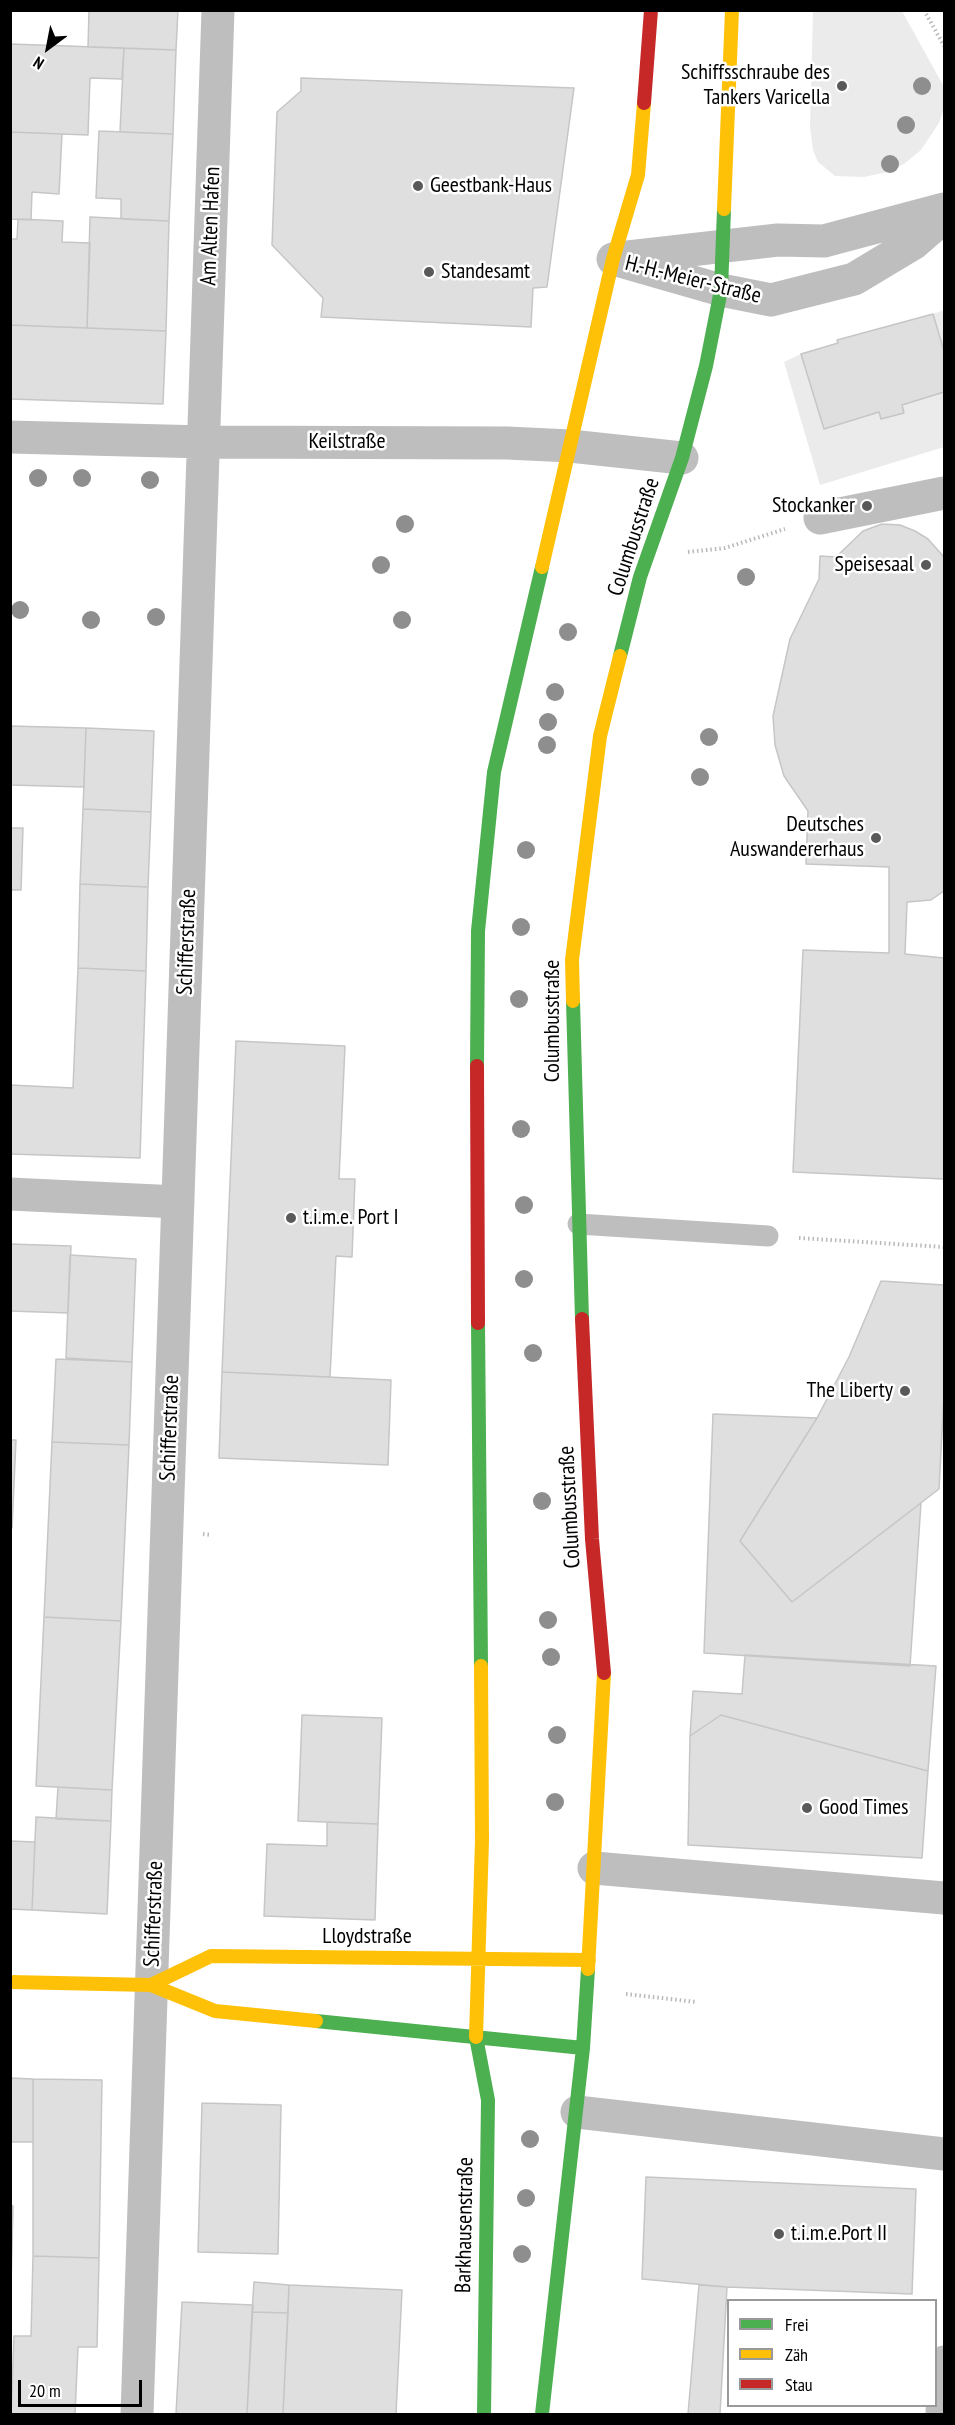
<!DOCTYPE html>
<meta charset="utf-8">
<style>
body{margin:0}
#map{position:relative;width:955px;height:2425px;overflow:hidden;background:#fff;font-family:"PT Sans Narrow",sans-serif}
canvas{display:block}
.frame{position:absolute;inset:0;border:12px solid #000;pointer-events:none}
.legend{position:absolute;left:727px;top:2299px;width:210px;height:108px;box-sizing:border-box;background:#fff;border:2px solid #999;margin:0;padding:8px 10px;list-style:none;font-size:18px;color:#000}
.legend li{display:flex;align-items:center;gap:12px;height:30px}
.legend b{width:30px;border:2px solid #999}
.north{position:absolute;left:18px;top:18px;width:60px;height:60px;-webkit-text-stroke:4px #fff;paint-order:stroke;rotate:212deg;font-size:16px;font-weight:700;line-height:24px;text-align:center;color:#000}
.north::after{content:'';display:block;margin:auto;width:21px;height:27px;background:#000;clip-path:polygon(50% 0,100% 100%,50% 72%,0 100%)}
.scale{position:absolute;left:18px;top:2380px;width:124px;height:27px;box-sizing:border-box;border:3px solid #000;border-top:0;padding-left:8px;font-size:18px;line-height:21px;white-space:nowrap;color:#000;-webkit-text-stroke:4px #fff;paint-order:stroke}
</style>
<div id="map">
<canvas width="955" height="2425"></canvas>
<div class="frame"></div>
<ul class="legend">
<li><b style="height:8px;background:#4caf50"></b>Frei</li>
<li><b style="height:8px;background:#ffc107"></b>Zäh</li>
<li><b style="height:8px;background:#c62828"></b>Stau</li>
</ul>
<div class="north">N</div>
<div class="scale">20 m</div>
</div>
<script>
const context = document.querySelector('canvas').getContext('2d');
context.lineJoin = 'round';
function paint(path, color) {
  context.fillStyle = color;
  context.fill(path, 'evenodd');
}
function toPath(rows) {
  const path = new Path2D();
  for (const r of rows) {
    path.moveTo(r[0], r[1]);
    for (let i = 2; i < r.length; i += 2) path.lineTo(r[i], r[i + 1]);
  }
  return path;
}
function stroke(path, color, width, dash) {
  context.strokeStyle = color;
  context.lineWidth = width;
  context.lineCap = dash ? 'butt' : 'round';
  context.setLineDash(dash || []);
  context.stroke(path);
}
function write(font, color, halo, rows, align = 'center') {
  context.font = font + ' "PT Sans Narrow",sans-serif';
  context.lineWidth = 5;
  context.setLineDash([]);
  context.textBaseline = 'middle';
  context.strokeStyle = halo;
  context.fillStyle = color;
  for (const [text, x, y, turn = 0] of rows) {
    context.save();
    context.translate(x, y);
    context.rotate((+turn || 0) * Math.PI / 180);
    context.textAlign = isNaN(turn) ? turn : align;
    if (halo) context.strokeText(text, 0, 0);
    context.fillText(text, 0, 0);
    context.restore();
  }
}
paint(toPath([
 [813,11,902,11,944,87,944,108,939,123,921,150,904,164,887,172,864,177,835,176,818,162,813,150,810,127],
 [944,310,944,351,933,314],
 [801,354,825,429,879,412,882,419,903,413,902,405,944,392,944,447,820,485,784,362]
]), '#ebebeb');
const building = toPath([
 [178,10,176,50,88,47,89,10,178,10],
 [10,44,124,48,122,79,90,78,88,135,10,132,10,44],
 [124,48,176,50,173,134,120,132,124,48],
 [301,78,574,88,547,287,533,288,531,327,321,317,323,298,272,245,277,112,301,91,301,78],
 [99,131,173,134,169,221,121,219,121,199,96,198,99,131],
 [10,132,62,134,59,194,32,192,31,220,10,219,10,132],
 [90,217,169,221,166,331,87,328,90,217],
 [18,219,63,221,62,242,90,243,87,328,10,325,10,239,17,239,18,219],
 [933,314,944,351,944,392,902,405,904,413,881,419,879,412,824,429,801,354,838,343,837,340,933,314],
 [10,325,166,331,163,404,10,399,10,325],
 [882,524,900,525,915,531,928,539,944,557,944,891,931,900,907,902,905,954,944,958,944,1179,793,1172,803,950,889,953,889,867,806,864,808,811,784,776,775,745,773,716,790,639,819,579,820,556,836,557,863,531,882,524],
 [10,726,86,728,84,787,10,785,10,726],
 [86,728,154,731,151,812,83,809,86,728],
 [83,809,151,812,148,887,80,884,83,809],
 [10,828,23,828,21,890,10,890,10,828],
 [80,884,148,887,146,971,78,968,80,884],
 [78,968,146,971,140,1158,10,1154,10,1085,73,1088,78,968],
 [236,1041,345,1046,339,1179,355,1179,352,1257,336,1256,330,1377,222,1372,236,1041],
 [10,1244,71,1246,68,1313,10,1311,10,1244],
 [70,1255,136,1259,132,1362,66,1358,70,1255],
 [881,1281,944,1285,944,1395,939,1489,792,1602,740,1541,817,1418,849,1357,881,1281],
 [56,1359,132,1362,129,1445,52,1442,56,1359],
 [222,1372,391,1380,388,1465,219,1458,222,1372],
 [713,1414,817,1418,740,1541,792,1602,921,1503,910,1666,704,1653,713,1414],
 [10,1440,16,1440,12,1528,10,1528,10,1440],
 [52,1442,129,1445,121,1621,44,1617,52,1442],
 [44,1617,121,1621,112,1790,36,1786,44,1617],
 [745,1655,936,1666,928,1771,721,1715,690,1736,693,1691,742,1694,745,1655],
 [302,1715,382,1718,378,1824,298,1821,302,1715],
 [721,1715,928,1771,922,1858,688,1845,690,1736,721,1715],
 [58,1787,112,1790,111,1821,56,1819,58,1787],
 [36,1817,111,1821,107,1914,32,1910,36,1817],
 [327,1822,378,1824,375,1920,264,1916,267,1844,327,1846,327,1822],
 [10,1841,35,1842,32,1910,10,1909,10,1841],
 [10,2078,33,2079,33,2142,10,2142,10,2078],
 [33,2079,102,2080,99,2258,33,2256,33,2079],
 [202,2103,281,2105,278,2254,198,2252,202,2103],
 [646,2177,916,2189,912,2294,727,2287,642,2279,646,2177],
 [10,2205,13,2206,11,2287,10,2287,10,2205],
 [33,2256,99,2258,97,2347,78,2347,75,2414,11,2414,14,2336,31,2336,33,2256],
 [254,2282,289,2285,288,2313,252,2312,254,2282],
 [289,2285,402,2290,396,2414,283,2414,289,2285],
 [699,2285,727,2287,720,2414,688,2414,699,2285],
 [182,2302,253,2305,247,2414,176,2414,182,2302],
 [252,2312,288,2313,283,2414,247,2414,252,2312]
]);
paint(building, '#dfdfdf');
stroke(building, '#c6c6c6', 1.5);
stroke(toPath([
 [924,10,944,46],
 [688,552,725,548,785,529],
 [799,1238,944,1247],
 [203,1534,212,1535],
 [626,1994,696,2002]
]), '#b9b9b9', 4, [1.5, 3]);
stroke(toPath([
 [578,1224,768,1236]
]), '#bebebe', 21);
stroke(toPath([
 [628,257,778,240,824,241,944,209],
 [613,259,721,290,771,300,854,279,914,243,944,217],
 [10,437,205,442,507,443,570,446,682,458],
 [820,518,944,493],
 [10,1194,178,1202],
 [594,1868,944,1898],
 [577,2112,944,2154],
 [137,2414,218,10],
 [942,2414,944,2362]
]), '#bebebe', 33);
stroke(toPath([
 [620,656,640,577,682,458,706,366,721,290,724,209],
 [573,1001,582,1319],
 [477,1066,478,931,494,772,542,567],
 [478,1323,481,1666],
 [316,2021,583,2048,588,1969],
 [476,2037,488,2100,484,2414],
 [542,2414,583,2048]
]), '#4caf50', 14);
stroke(toPath([
 [724,209,732,10],
 [542,567,613,259,638,175,644,103],
 [573,1001,572,960,600,736,620,656],
 [588,1969,604,1673],
 [10,1982,151,1985,215,2011,316,2021],
 [151,1985,211,1956,589,1960],
 [476,2037,482,1840,481,1666]
]), '#ffc107', 14);
stroke(toPath([
 [644,103,651,10],
 [477,1066,478,1323],
 [582,1319,592,1539,604,1673]
]), '#c62828', 14);
context.fillStyle = '#8e8e8e';
for (const [x, y] of [
 [922,86],
 [906,125],
 [890,164],
 [38,478],
 [82,478],
 [150,480],
 [405,524],
 [381,565],
 [746,577],
 [20,610],
 [156,617],
 [91,620],
 [402,620],
 [568,632],
 [555,692],
 [548,722],
 [709,737],
 [547,745],
 [700,777],
 [526,850],
 [521,927],
 [519,999],
 [521,1129],
 [524,1205],
 [524,1279],
 [533,1353],
 [542,1501],
 [548,1620],
 [551,1657],
 [557,1735],
 [555,1802],
 [530,2139],
 [526,2198],
 [522,2254]
]) {
  context.beginPath();
  context.arc(x, y, 9, 0, 2 * Math.PI);
  context.fill();
}
for (const [x, y, r, color] of [
 [842,86,6,"#595959"],
 [418,186,6,"#595959"],
 [429,272,6,"#595959"],
 [867,506,6,"#595959"],
 [926,565,6,"#595959"],
 [876,838,6,"#595959"],
 [291,1218,6,"#595959"],
 [905,1391,6,"#595959"],
 [807,1808,6,"#595959"],
 [779,2234,6,"#595959"]
]) {
  const dot = new Path2D();
  dot.arc(x, y, r, 0, 2 * Math.PI);
  context.fillStyle = color;
  context.fill(dot);
  stroke(dot, '#fff', 2);
}
write('22px', '#000', '#fff', [
 ["Schiffsschraube des",830,73],
 ["Tankers Varicella",830,98],
 ["Geestbank-Haus",430,186,"left"],
 ["Standesamt",441,272,"left"],
 ["Stockanker",855,506],
 ["Speisesaal",914,565],
 ["Deutsches",864,825],
 ["Auswandererhaus",864,850],
 ["t.i.m.e. Port I",303,1218,"left"],
 ["The Liberty",893,1391],
 ["Good Times",819,1808,"left"],
 ["t.i.m.e.Port II",791,2234,"left"]
], 'right');
write('22px', '#000', '#fff', [
 ["Am Alten Hafen",211,226,-88],
 ["H.-H.-Meier-Straße",693,280,14],
 ["Keilstraße",347,442],
 ["Columbusstraße",634,537,-72],
 ["Schifferstraße",187,942,-88],
 ["Columbusstraße",553,1021,-90],
 ["Schifferstraße",170,1428,-88],
 ["Columbusstraße",570,1507,-93],
 ["Schifferstraße",154,1914,-88],
 ["Lloydstraße",367,1937],
 ["Barkhausenstraße",465,2225,-89]
]);
</script>
